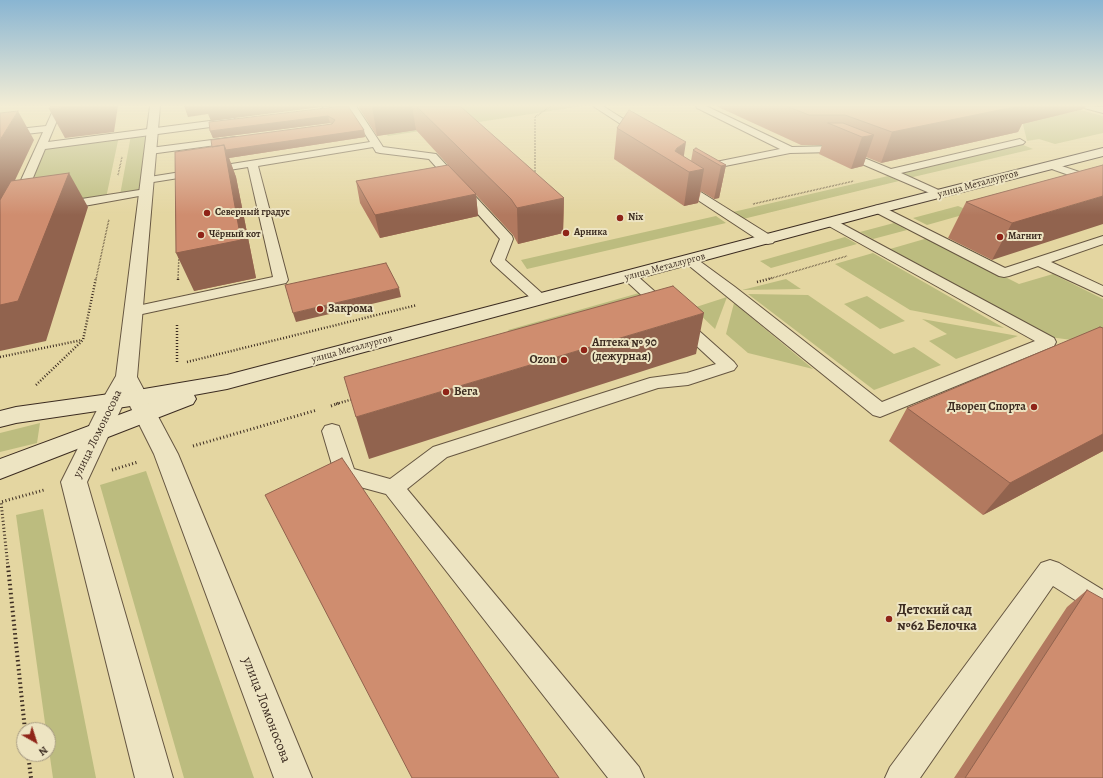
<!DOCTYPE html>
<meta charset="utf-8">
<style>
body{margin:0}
#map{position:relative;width:1103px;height:778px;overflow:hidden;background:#e4d6a1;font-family:Alegreya,serif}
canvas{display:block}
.north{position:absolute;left:16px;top:722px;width:40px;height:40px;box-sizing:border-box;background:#ede4c2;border:1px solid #a69a82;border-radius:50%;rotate:141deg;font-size:11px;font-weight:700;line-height:16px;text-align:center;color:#3c2c21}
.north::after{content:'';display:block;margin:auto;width:14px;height:18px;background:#8f2418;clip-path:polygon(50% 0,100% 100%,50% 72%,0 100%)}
</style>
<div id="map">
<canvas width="1103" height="778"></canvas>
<div class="north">N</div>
</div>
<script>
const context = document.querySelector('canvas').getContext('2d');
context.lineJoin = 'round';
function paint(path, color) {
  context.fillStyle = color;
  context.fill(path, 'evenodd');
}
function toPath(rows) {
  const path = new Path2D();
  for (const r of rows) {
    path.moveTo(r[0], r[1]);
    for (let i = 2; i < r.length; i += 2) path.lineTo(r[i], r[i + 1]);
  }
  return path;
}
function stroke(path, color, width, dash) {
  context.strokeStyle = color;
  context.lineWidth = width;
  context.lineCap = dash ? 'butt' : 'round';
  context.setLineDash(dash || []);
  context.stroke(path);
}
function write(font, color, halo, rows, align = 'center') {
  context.font = font + ' Alegreya,serif';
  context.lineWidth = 4;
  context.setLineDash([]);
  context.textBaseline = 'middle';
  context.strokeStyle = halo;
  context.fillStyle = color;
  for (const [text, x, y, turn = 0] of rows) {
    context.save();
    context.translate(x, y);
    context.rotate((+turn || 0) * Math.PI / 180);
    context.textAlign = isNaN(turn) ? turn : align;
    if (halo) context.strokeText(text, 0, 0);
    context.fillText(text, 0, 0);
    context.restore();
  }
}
paint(toPath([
 [375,106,583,106,388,136,365,107],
 [1019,108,1048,117,1081,110,1103,116,1103,133,1055,144,1039,139,1027,141],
 [146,133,139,192,120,195,131,135],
 [119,136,106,198,17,213,44,147],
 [1021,144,1033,149,909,178,898,173],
 [888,176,899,181,743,219,733,212],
 [958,206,973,212,927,225,913,218],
 [716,216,726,223,527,269,521,260],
 [894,223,907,230,873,239,860,232],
 [845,237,857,244,771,268,760,261],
 [928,238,1019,284,1053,274,1103,299,1103,344,1049,337,890,249],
 [873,253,1004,328,910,310,835,264],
 [786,279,801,289,742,290],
 [639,293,650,302,516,341,508,330],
 [748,294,808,295,894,354,914,347,941,365,874,390],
 [867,296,905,321,880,329,844,304],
 [727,297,715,329,693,308],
 [734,303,813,369,748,353,726,334],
 [922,319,1018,336,956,359,929,341,947,334],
 [40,423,37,443,0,452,0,433],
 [146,471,254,778,184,778,100,485],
 [43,509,96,778,53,778,48,743,48,730,46,730,16,515]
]), '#bcbc7f');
const lane = toPath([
 [55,106,63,106,48,142,233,118,238,121,233,124,45,149,7,240,5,243,0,244,0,226,43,132,0,137,0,131,46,126,55,106],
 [339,106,356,106,383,147,436,154,512,236,513,239,505,260,545,296,547,299,545,302,540,303,535,302,493,264,491,261,500,239,429,159,380,153,376,152,373,147,258,166,288,280,286,283,133,316,128,314,125,311,128,308,273,277,248,167,147,183,143,182,141,180,143,178,370,142,350,110,324,113,320,110,324,107,339,106],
 [593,106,603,106,647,134,645,136,639,136,593,106],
 [696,106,706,106,792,147,835,146,891,169,1020,139,1025,142,1023,144,901,173,943,192,945,194,943,196,939,197,834,152,790,153,700,171,696,170,695,168,696,166,780,149,697,108,696,106],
 [235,137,238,138,240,140,238,142,150,154,145,151,150,148,235,137],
 [1050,162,1103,180,1103,187,1046,167,1045,165,1050,162],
 [679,180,683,181,773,237,775,240,773,243,768,244,763,243,675,185,673,183,679,180],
 [146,189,150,190,152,192,150,194,62,210,58,209,56,206,58,203,62,202,146,189],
 [879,205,1005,268,1103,236,1103,244,1051,262,1103,286,1103,296,1038,266,1009,276,1004,277,999,276,875,212,873,209,875,206,879,205],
 [831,218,1054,338,1056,342,1054,346,880,417,873,415,682,260,684,257,689,256,694,257,735,287,882,402,1035,341,827,225,825,222,827,219,831,218],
 [629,272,634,273,734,362,737,366,734,370,688,385,658,388,447,457,407,489,639,767,644,778,608,778,386,494,338,481,335,475,322,431,325,426,332,424,339,426,354,469,390,479,433,447,650,378,687,373,716,364,624,279,622,276,624,273,629,272],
 [1050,560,1059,563,1103,590,1103,616,1094,612,1053,586,920,778,885,778,890,767,1041,563,1050,560]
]);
const street = toPath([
 [150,106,160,106,137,377,178,454,312,778,274,778,154,454,126,398,87,482,173,778,135,778,61,482,101,402,116,376,150,106],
 [1083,106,1103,107,1103,113,1084,108,1083,106]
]);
const secondary = toPath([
 [1103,148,1103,156,884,212,227,389,194,395,196,399,193,404,0,479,0,459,151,403,16,423,0,427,0,411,16,407,138,390,227,375,874,206,1103,148]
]);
stroke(lane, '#665641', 2);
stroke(street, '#665641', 2);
stroke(secondary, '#3c2c21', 2);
stroke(toPath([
 [118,175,122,157],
 [535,175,535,117,551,106],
 [753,204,854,181],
 [96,279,109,219],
 [178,279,179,255],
 [769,279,847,256]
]), '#3c2c21', 1.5, [0.5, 1]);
stroke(toPath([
 [178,280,178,278],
 [757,282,772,278],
 [177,325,177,364],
 [0,357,82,340],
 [187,362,417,305],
 [36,385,83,340,96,278],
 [336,404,353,399]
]), '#3c2c21', 2.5, [1, 2]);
stroke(toPath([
 [331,406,339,403],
 [193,446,317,410],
 [112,470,138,462],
 [8,567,1,502,44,490]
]), '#3c2c21', 3, [1, 2.5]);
stroke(toPath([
 [8,566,25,730],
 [28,754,31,778]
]), '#3c2c21', 4, [1.5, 3]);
paint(lane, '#ede4c2');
paint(street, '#ede4c2');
paint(secondary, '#ede4c2');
paint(toPath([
 [343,106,364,130,365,137,229,158,236,177,256,278,194,291,212,147,332,124,330,123,213,138,210,131],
 [359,106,460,106,564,198,563,233,518,244,513,235,476,195,478,216,380,238,360,203,356,181,448,165,416,130,377,136,359,108],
 [716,106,1086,106,1084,109,1022,124,1018,132,881,163,866,157,863,166,851,169,819,154,822,145,801,145],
 [617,128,684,157,691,161,693,150,726,165,719,198,714,199,701,191,698,203,684,206,614,159],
 [1103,165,992,260,948,238,966,202],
 [1103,328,1103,451,983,515,889,441,907,408],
 [1087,590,1103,778,954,778,1067,607]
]), '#b2795f');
paint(toPath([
 [78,106,118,106,114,132,65,138,49,109],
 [184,106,330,106,211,121,208,114,188,117],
 [372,106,412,106,416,130,377,136],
 [1016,106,1086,106,1084,109,1022,124,1018,132,881,163,892,132],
 [18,111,34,140,0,212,0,140],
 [328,116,330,123,213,138,210,131],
 [364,130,365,137,229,158,236,177,256,278,194,291,176,253,224,145],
 [874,135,863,166,851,169,862,137],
 [686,142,682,168,675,151,677,148],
 [726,165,719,198,714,199,721,166],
 [704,169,698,203,684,206,689,172],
 [69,173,88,207,46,341,0,351,0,305],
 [476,194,478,216,380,238,375,215],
 [1103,196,1103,224,992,260,1012,223],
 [564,198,563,233,518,244,517,208],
 [399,288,401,297,296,322,293,313],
 [704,313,696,354,369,459,356,417],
 [1103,434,1103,451,983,515,1010,483]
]), '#91634e');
const building = toPath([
 [51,106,78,106,49,109,51,106],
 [343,106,348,106,364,130,226,150,224,145,212,147,211,140,332,124,335,120,328,116,210,131,209,122,343,106],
 [416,106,460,106,564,198,517,208,511,199,416,106],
 [786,106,1019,106,892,132,845,115,809,115,786,106],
 [629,110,686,142,677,148,675,151,704,169,689,172,617,128,629,110],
 [18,111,0,140,0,113,18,111],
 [828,123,843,123,874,135,862,137,828,123],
 [224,145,241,240,176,253,175,152,224,145],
 [696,148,726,165,721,166,693,150,696,148],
 [448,165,476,194,375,215,356,181,448,165],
 [1103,165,1103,196,1012,223,966,202,1103,165],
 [69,173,18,301,0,305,0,200,11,181,69,173],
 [386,263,399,288,293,313,285,285,386,263],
 [673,286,704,313,356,417,344,377,673,286],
 [1100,327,1103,328,1103,434,1010,483,907,408,1100,327],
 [342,458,559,778,412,778,265,495,342,458],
 [1087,590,1103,599,1103,778,965,778,1087,590]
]);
paint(building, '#cf8d6f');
stroke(building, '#91634e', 1);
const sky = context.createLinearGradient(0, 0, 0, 215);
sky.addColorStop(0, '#89b5d2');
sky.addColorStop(0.49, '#f3edd5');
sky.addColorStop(1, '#f3edd500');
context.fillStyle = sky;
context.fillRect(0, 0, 1103, 215);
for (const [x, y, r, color] of [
 [207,213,4,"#8f2418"],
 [620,218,4,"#8f2418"],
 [566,233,4,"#8f2418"],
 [201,235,4,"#8f2418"],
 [1000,237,4,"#8f2418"],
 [320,309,4,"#8f2418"],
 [584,350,4,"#8f2418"],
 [564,360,4,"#8f2418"],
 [446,392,4,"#8f2418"],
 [1034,407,4,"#8f2418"],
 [889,619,4,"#8f2418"]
]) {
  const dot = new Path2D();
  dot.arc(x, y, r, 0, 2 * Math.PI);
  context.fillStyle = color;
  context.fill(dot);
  stroke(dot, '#ede4c2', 1.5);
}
write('10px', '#3c2c21', '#ede4c2', [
 ["улица Металлургов",978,184,-15],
 ["улица Металлургов",665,267,-15],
 ["улица Металлургов",352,349,-15]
]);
write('bold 10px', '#3c2c21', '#ede4c2', [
 ["Северный градус",215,213],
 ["Nix",628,218],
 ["Арника",574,233],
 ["Чёрный кот",209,235],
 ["Магнит",1008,237]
], 'left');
write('bold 12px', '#3c2c21', '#ede4c2', [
 ["Закрома",328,309],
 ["Аптека № 90",592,343],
 ["(дежурная)",592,357],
 ["Ozon",556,360,"right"],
 ["Вега",454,392],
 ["Дворец Спорта",1026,407,"right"]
], 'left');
write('12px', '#3c2c21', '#ede4c2', [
 ["улица Ломоносова",98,434,-64]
]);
write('bold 14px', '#3c2c21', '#ede4c2', [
 ["Детский сад",897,611],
 ["№62 Белочка",897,627]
], 'left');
write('14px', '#3c2c21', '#ede4c2', [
 ["улица Ломоносова",266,710,69]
]);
</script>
